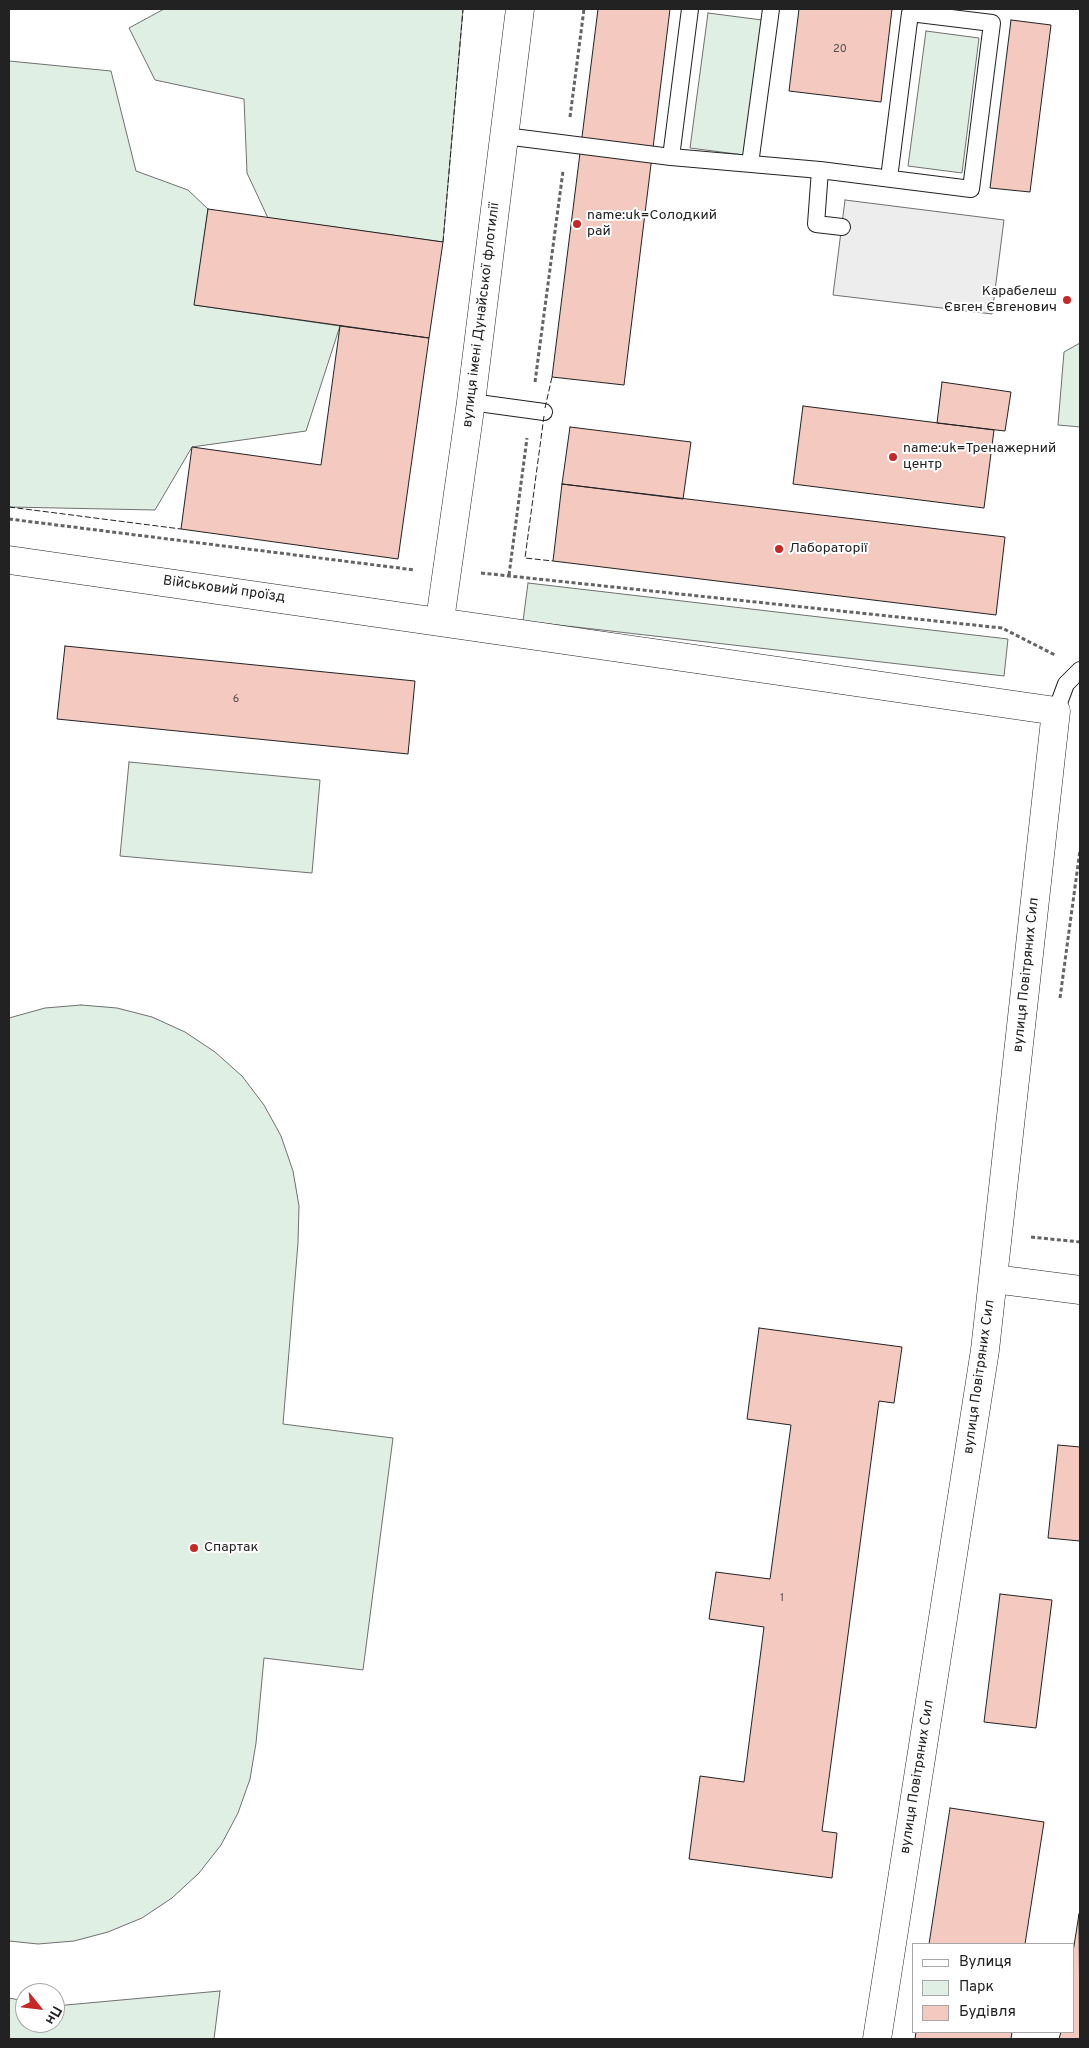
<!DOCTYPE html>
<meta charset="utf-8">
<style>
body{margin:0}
#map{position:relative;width:1089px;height:2048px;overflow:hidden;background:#fff;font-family:Overpass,sans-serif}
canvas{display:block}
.frame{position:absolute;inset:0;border:10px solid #222;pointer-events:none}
.legend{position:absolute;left:912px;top:1943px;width:162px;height:90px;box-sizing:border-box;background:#fff;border:1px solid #a7a7a7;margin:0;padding:6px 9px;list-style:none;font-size:15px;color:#222}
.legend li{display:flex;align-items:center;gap:10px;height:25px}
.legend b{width:25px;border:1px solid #a7a7a7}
.north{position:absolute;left:15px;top:1983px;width:50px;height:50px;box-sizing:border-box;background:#fff;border:1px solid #a7a7a7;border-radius:50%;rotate:119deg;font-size:14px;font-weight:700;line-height:20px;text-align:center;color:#222}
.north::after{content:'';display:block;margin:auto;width:18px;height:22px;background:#c62828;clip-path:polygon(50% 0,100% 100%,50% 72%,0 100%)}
</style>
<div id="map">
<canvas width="1089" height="2048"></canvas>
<div class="frame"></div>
<ul class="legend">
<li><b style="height:6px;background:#fff"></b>Вулиця</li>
<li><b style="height:14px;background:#e0efe3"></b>Парк</li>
<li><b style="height:14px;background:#f3c9c0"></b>Будівля</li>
</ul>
<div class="north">Пн</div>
</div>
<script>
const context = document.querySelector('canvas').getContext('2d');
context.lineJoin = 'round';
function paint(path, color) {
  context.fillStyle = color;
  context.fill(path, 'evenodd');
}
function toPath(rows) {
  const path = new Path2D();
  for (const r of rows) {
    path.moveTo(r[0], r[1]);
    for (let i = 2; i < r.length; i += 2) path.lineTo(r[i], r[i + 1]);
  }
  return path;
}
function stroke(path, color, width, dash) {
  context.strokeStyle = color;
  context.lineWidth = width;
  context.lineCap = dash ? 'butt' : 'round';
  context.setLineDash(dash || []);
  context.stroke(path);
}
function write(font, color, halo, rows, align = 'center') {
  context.font = font + ' Overpass,sans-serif';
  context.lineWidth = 4;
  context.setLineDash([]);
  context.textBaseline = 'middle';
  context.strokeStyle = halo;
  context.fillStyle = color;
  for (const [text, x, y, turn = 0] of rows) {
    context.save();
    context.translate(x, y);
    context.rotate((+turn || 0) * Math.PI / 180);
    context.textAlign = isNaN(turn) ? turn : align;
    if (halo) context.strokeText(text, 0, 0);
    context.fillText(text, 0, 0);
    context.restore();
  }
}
const green = toPath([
 [164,9,463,9,443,242,268,218,247,173,244,99,155,80,129,28,164,9],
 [708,13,762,20,744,155,690,148,708,13],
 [926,31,979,38,962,173,908,166,926,31],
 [9,61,111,71,136,171,188,190,208,209,195,305,340,326,306,431,192,447,155,510,9,507,9,61],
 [1080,343,1080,427,1058,425,1064,352,1080,343],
 [528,583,1008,639,1004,676,523,621,528,583],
 [129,762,320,780,312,873,120,856,129,762],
 [81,1005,117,1008,152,1017,185,1032,215,1052,242,1076,264,1105,281,1136,293,1171,299,1206,298,1243,283,1424,393,1438,363,1670,264,1658,256,1743,250,1779,238,1813,221,1845,199,1873,172,1898,142,1918,108,1932,74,1941,38,1944,9,1941,9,1018,45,1008,81,1005],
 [220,1991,214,2039,9,2039,9,1998,25,2001,25,2023,55,2023,55,2006,220,1991]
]);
paint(green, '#e0efe3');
stroke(green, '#6f6f6f', 1);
const parking = toPath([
 [845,200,1004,220,992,314,833,295,845,200]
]);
paint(parking, '#ededed');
stroke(parking, '#6f6f6f', 1);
const building = toPath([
 [598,9,670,9,624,385,552,377,598,9],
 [799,9,892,9,881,102,789,91,799,9],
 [1011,20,1051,25,1030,192,990,188,1011,20],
 [208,209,443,242,429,338,194,305,208,209],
 [340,326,429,338,398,559,181,529,192,447,321,465,340,326],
 [942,382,1011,392,1005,431,937,423,942,382],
 [803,406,994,430,984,508,793,484,803,406],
 [570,427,691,442,683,499,562,484,570,427],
 [562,484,1005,537,996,615,553,561,562,484],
 [65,646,415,681,408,754,57,719,65,646],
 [759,1328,902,1347,894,1403,879,1401,822,1831,837,1833,832,1878,689,1859,700,1776,744,1782,764,1627,709,1619,716,1572,770,1579,791,1425,747,1419,759,1328],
 [1058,1445,1080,1447,1080,1541,1048,1538,1058,1445],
 [1000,1594,1052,1600,1036,1728,984,1722,1000,1594],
 [950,1808,1044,1822,1025,1944,929,1944,950,1808],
 [1079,1914,1080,2039,1059,2039,1061,2032,1073,2032,1073,1952,1079,1914],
 [916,2032,1012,2032,1011,2039,915,2039,916,2032]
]);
paint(building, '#f3c9c0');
stroke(building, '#222', 1);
const service = toPath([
 [505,136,671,157,690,9],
 [671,157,820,170,816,224,842,227],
 [750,164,771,9],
 [820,170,971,189,992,23,910,13,889,178],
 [471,402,544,412],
 [1056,711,1066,684,1080,670]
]);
const minor = toPath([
 [9,560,1056,711,985,1350,877,2039],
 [440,620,471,402,520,9],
 [994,1279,1080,1290]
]);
stroke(service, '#222', 18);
stroke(minor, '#222', 29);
stroke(toPath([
 [570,117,584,9],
 [535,382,563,171],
 [9,519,415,570],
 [481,573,1002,628,1055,655],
 [509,575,527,438],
 [1060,998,1080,850],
 [1031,1237,1080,1242]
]), '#646464', 3, [4, 2.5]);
stroke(service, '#fff', 16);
stroke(minor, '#fff', 28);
stroke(toPath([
 [443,242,463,9],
 [545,408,552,377],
 [544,416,525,558,553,561],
 [9,507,181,529]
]), '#222', 1, [6, 2.5]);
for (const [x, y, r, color] of [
 [577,224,5,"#c62828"],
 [1067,300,5,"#c62828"],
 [893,457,5,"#c62828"],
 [779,549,5,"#c62828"],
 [194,1548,5,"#c62828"]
]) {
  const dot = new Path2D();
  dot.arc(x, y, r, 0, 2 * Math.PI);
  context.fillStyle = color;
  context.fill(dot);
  stroke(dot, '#fff', 2);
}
write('11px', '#564c4a', null, [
 ["20",840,50],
 ["6",236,700],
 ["1",782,1599]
]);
write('14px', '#222', '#fff', [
 ["name:uk=Солодкий",587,216],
 ["рай",587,232],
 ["Карабелеш",1057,292,"right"],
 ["Євген Євгенович",1057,308,"right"],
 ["name:uk=Тренажерний",903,449],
 ["центр",903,465],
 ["Лабораторії",789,549],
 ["Спартак",204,1548]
], 'left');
write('14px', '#222', '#fff', [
 ["вулиця імені Дунайської флотилії",482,315,-83],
 ["Військовий проїзд",224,590,8],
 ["вулиця Повітряних Сил",1027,975,-84],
 ["вулиця Повітряних Сил",980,1377,-82],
 ["вулиця Повітряних Сил",918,1777,-81]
]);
</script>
